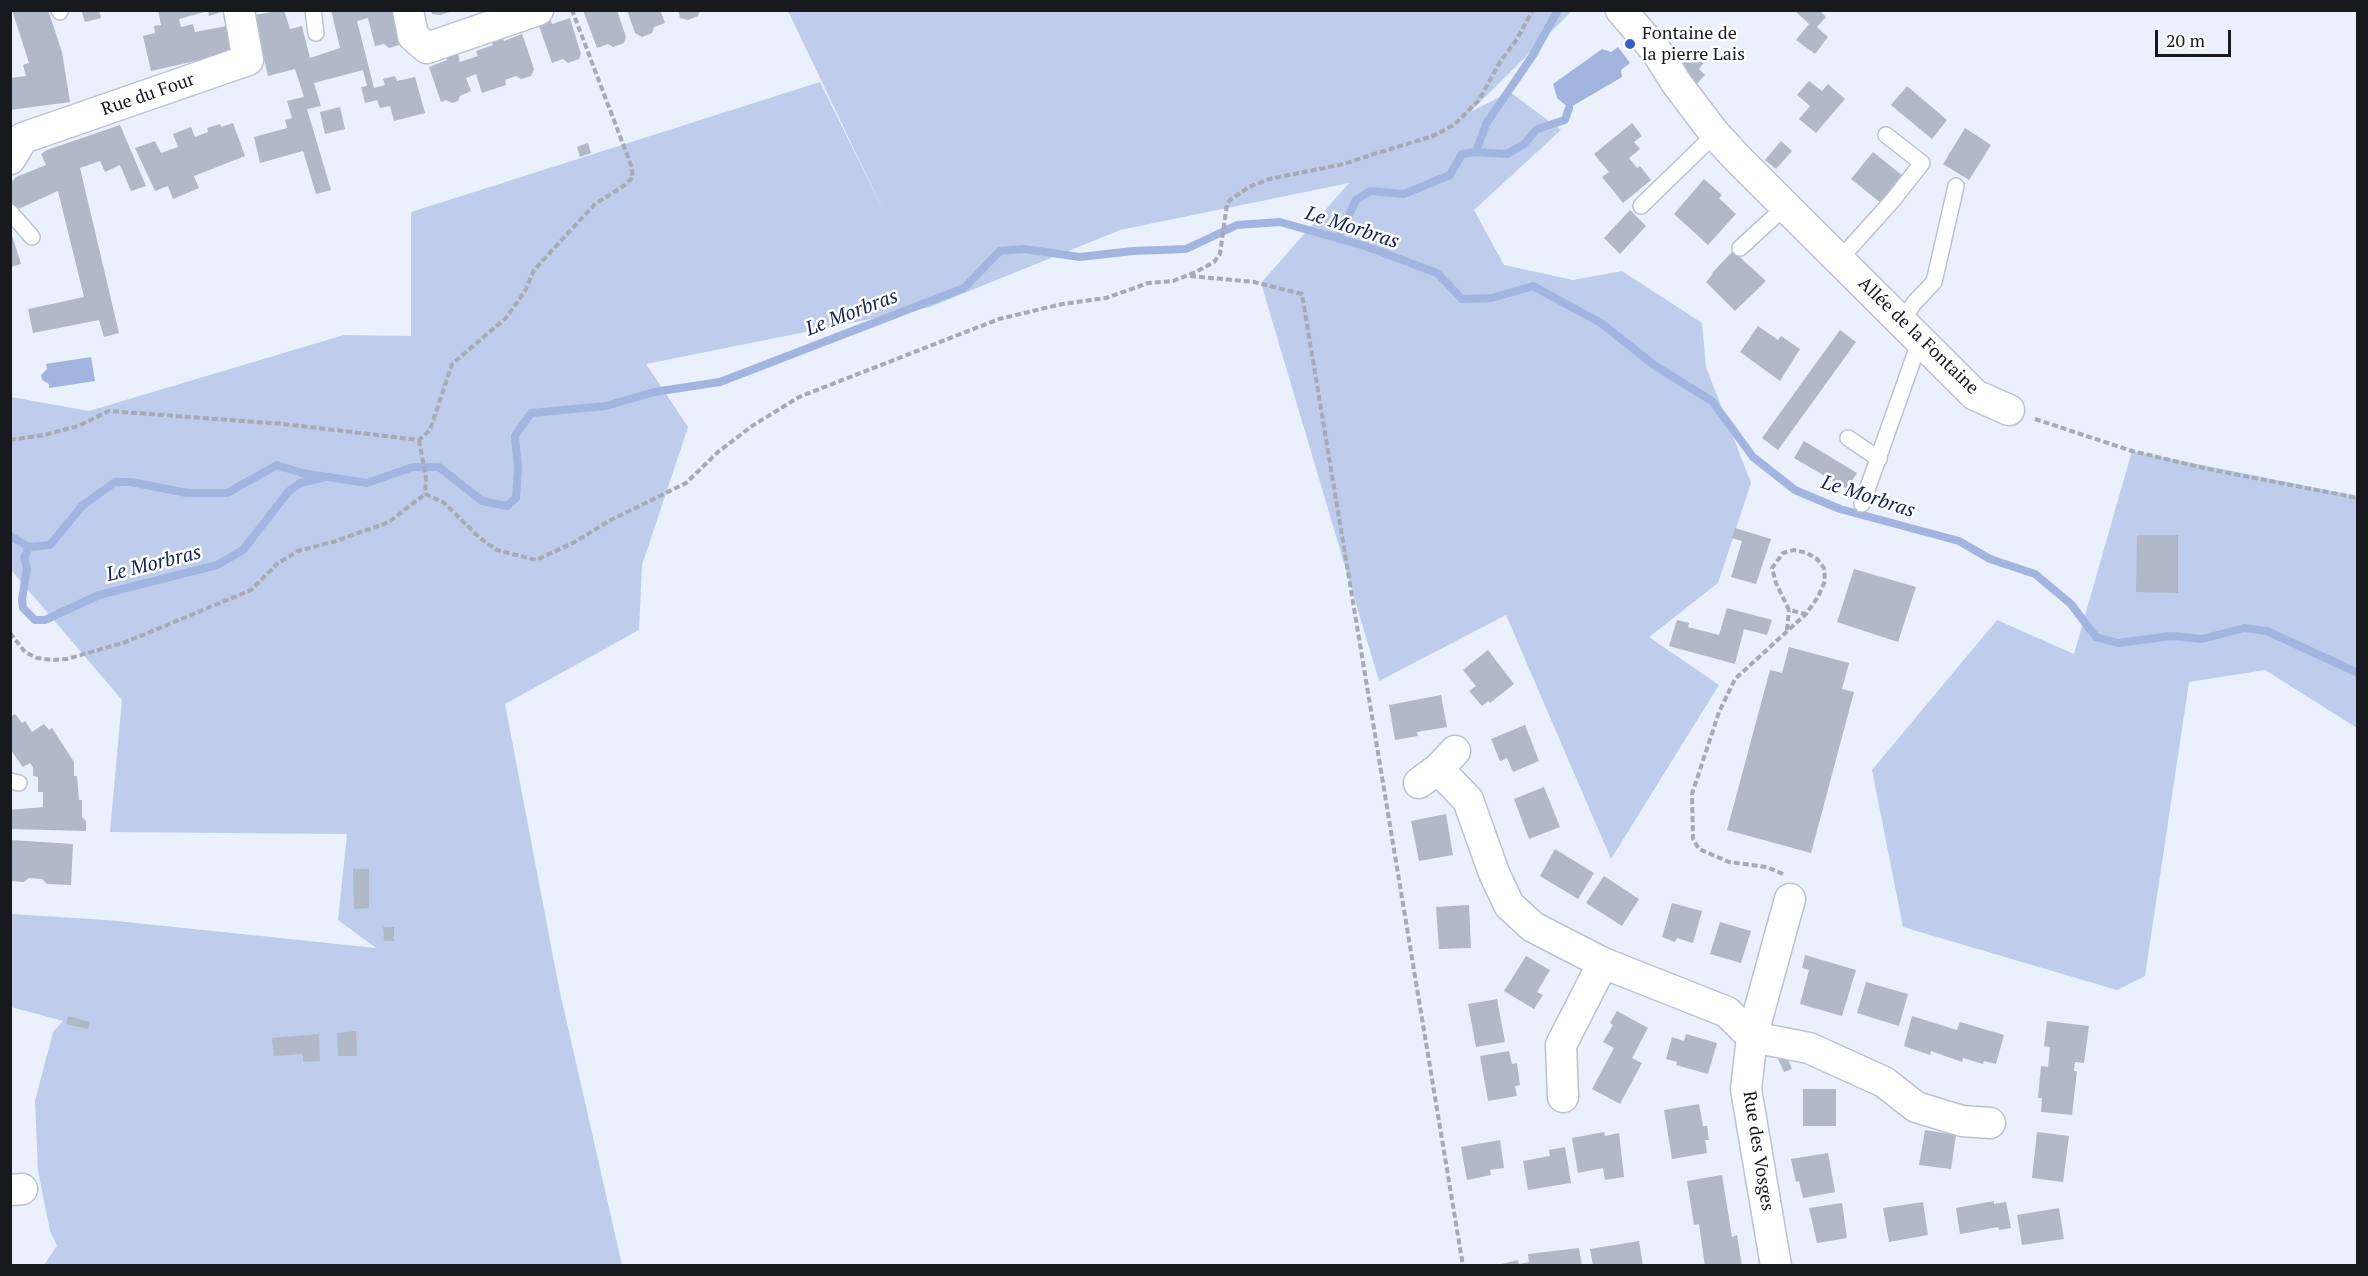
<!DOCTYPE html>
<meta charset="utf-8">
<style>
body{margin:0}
#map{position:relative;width:2368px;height:1276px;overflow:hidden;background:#eaf0fc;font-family:"PT Serif",serif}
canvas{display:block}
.frame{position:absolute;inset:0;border:12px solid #17191f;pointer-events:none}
.scale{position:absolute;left:2155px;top:30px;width:76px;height:27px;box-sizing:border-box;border:3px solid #17191f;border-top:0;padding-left:8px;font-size:18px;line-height:21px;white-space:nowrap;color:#17191f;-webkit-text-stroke:4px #fff;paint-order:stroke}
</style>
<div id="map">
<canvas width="2368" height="1276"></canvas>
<div class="frame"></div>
<div class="scale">20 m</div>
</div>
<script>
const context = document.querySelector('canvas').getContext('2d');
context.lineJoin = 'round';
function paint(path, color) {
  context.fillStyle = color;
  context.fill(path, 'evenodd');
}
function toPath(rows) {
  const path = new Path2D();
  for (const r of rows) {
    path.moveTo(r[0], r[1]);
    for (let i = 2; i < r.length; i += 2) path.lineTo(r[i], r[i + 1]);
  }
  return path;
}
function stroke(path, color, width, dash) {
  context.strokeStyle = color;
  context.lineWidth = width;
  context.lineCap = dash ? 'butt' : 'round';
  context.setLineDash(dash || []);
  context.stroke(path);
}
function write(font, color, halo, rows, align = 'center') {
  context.font = font + ' "PT Serif",serif';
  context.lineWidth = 5;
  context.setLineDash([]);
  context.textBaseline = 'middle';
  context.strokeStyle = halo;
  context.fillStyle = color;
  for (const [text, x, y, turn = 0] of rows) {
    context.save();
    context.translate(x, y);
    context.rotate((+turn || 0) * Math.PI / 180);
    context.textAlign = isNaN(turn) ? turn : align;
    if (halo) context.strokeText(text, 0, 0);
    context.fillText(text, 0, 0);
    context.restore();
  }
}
paint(toPath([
 [788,11,1572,11,1470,112,1510,92,1561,130,1474,210,1504,265,1573,280,1622,271,1702,323,1706,367,1751,483,1718,583,1649,637,1719,685,1611,859,1506,615,1379,681,1261,283,1349,183,1120,230,930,307,646,364,688,427,642,565,639,630,505,704,559,988,622,1265,44,1265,57,1246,50,1231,38,1171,35,1101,53,1032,63,1021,11,1007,10,914,107,920,376,948,338,920,347,834,110,832,122,700,11,570,11,397,89,411,344,335,411,336,411,212,820,82,886,216],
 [2132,451,2357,496,2357,728,2265,670,2189,682,2145,976,2117,990,1903,927,1872,770,1997,620,2074,654]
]), '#becdec');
paint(toPath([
 [1618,47,1630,63,1621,70,1622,77,1569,108,1557,98,1553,84,1602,49,1611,52],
 [91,357,95,381,49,388,49,384,42,380,41,375,47,369,46,364]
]), '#a1b5e0');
stroke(toPath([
 [1476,152,1486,124,1533,55,1558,10],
 [1338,239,1356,200,1370,191,1404,194,1450,175,1462,154,1476,152,1507,154,1524,144,1537,129,1565,120,1569,108],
 [10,536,29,547,50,545,82,506,115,482,131,482,187,493,227,493,277,465,302,473,367,483,413,467,439,467,482,501,507,506,516,498,518,468,515,436,531,413,606,406,654,392,720,382,964,288,1000,251,1024,249,1080,257,1133,251,1186,249,1237,225,1280,222,1365,246,1437,273,1462,299,1492,298,1533,286,1601,323,1654,365,1712,401,1753,457,1795,490,1840,509,1959,541,1990,559,2035,574,2071,604,2096,637,2118,643,2171,636,2202,639,2244,628,2267,631,2358,673],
 [29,547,24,558,27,568,22,600,23,608,35,620,45,620,99,595,217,565,243,550,288,492,300,483,322,478]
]), '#a1b5e0', 8);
paint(toPath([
 [12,10,48,10,62,52,70,102,10,110,10,78,26,76,23,65,29,63],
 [81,10,99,10,101,18,85,22],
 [158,10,228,10,209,16,208,11,179,19,181,27,193,24,195,32,232,25,239,51,151,71,143,36,155,33,154,26,161,25],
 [284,10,290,29,302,26,310,58,340,48,331,10,397,10,403,40,399,45,389,48,384,44,375,46,368,18,357,21,374,88,385,85,383,79,395,76,397,81,415,77,425,113,394,121,390,106,380,108,377,100,365,103,361,87,367,86,363,70,314,83,321,106,307,109,331,190,316,194,303,151,260,163,254,137,287,128,285,120,292,118,287,101,304,97,295,69,268,76,260,42,254,15],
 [431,10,453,10,453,11,440,15,432,14],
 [583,10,617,10,626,37,624,43,613,47,608,44,597,48],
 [627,10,660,10,665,23,654,27,652,33,642,37,635,33],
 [678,10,700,10,698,16,688,20,680,18],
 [1794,10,1819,10,1826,17,1817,27,1828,37,1815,54,1796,40,1809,24],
 [570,18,581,54,579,59,568,63,563,59,552,63,538,23,550,19,552,24],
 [522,34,534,69,531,76,521,79,516,76,505,80,506,85,482,93,476,74,466,78,471,91,460,96,458,101,452,103,446,100,441,102,429,67,447,60,445,55,457,51,460,62,478,56,476,51,493,45,490,39,502,36,504,41],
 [1694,51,1705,61,1699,69,1705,75,1696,85,1680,67],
 [1809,81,1822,91,1828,84,1845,99,1816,133,1799,119,1810,106,1797,95],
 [1907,86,1947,120,1932,139,1891,105],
 [340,107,345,129,325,134,320,112],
 [233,123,245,156,194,176,199,188,173,199,168,186,155,191,135,148,155,141,161,153,178,147,173,134,191,127,195,137,208,132,207,128,220,124,221,127],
 [1632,123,1642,136,1634,142,1640,149,1629,158,1637,168,1640,166,1651,180,1623,203,1602,177,1609,172,1594,154],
 [120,125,146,186,131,191,120,165,105,172,100,161,80,168,119,333,104,337,99,320,33,333,28,309,84,297,58,191,16,210,10,198,10,184,16,177,46,165,41,154,47,150],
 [1965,128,1991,145,1969,180,1943,164],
 [1781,141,1792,151,1776,169,1765,160],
 [588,143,591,153,580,157,577,147],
 [1873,152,1903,176,1881,203,1851,179],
 [1704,179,1722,195,1719,198,1736,214,1708,245,1674,214],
 [1630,210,1646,226,1620,254,1604,238],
 [11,232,21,264,10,267,10,232],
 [1733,251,1766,281,1735,311,1706,282,1713,274,1712,273],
 [1758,326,1778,340,1781,336,1800,349,1780,381,1740,352],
 [1840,330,1856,342,1778,450,1762,438],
 [1804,441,1857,473,1847,489,1794,458],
 [1735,528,1771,539,1756,584,1731,577,1742,541,1732,538],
 [2137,535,2178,535,2178,593,2136,592],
 [1854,569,1916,587,1898,642,1837,622],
 [1727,608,1772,620,1767,635,1744,629,1735,664,1669,646,1677,620,1689,623,1688,627,1719,635],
 [1789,647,1849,663,1842,689,1854,692,1811,853,1727,830,1770,670,1782,673],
 [1488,650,1514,684,1490,703,1488,701,1482,706,1469,691,1476,686,1463,670],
 [1441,695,1447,727,1417,732,1418,736,1395,740,1389,705],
 [15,714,22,723,25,721,32,732,44,724,49,730,52,728,74,762,74,776,77,776,79,800,82,800,82,817,86,821,86,831,10,829,10,810,43,807,43,792,38,792,38,777,33,776,33,767,30,763,23,767,10,749,10,717],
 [1525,725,1539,761,1513,772,1507,758,1500,761,1491,739],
 [1544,787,1560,827,1529,839,1514,799],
 [1446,814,1453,855,1419,861,1411,821],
 [10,840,73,844,71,885,47,884,42,879,29,878,24,882,10,881],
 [1555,849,1594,873,1578,899,1540,876],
 [353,869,369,869,369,908,354,909],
 [1604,876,1639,899,1622,926,1586,903],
 [1672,903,1702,911,1693,943,1677,938,1675,942,1662,937],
 [1469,905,1471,948,1439,949,1436,907],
 [1720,922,1751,931,1741,963,1710,954],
 [383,927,394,927,394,941,384,941],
 [1805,955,1856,970,1842,1016,1800,1004,1809,970,1802,968],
 [1526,956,1550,970,1537,992,1543,995,1534,1009,1504,991],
 [1866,982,1908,994,1899,1026,1857,1013],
 [1497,999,1505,1042,1476,1047,1468,1004],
 [1617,1011,1648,1028,1632,1058,1642,1063,1620,1104,1592,1089,1614,1048,1603,1042,1613,1025,1610,1023],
 [68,1016,90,1022,88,1029,66,1024],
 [1912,1016,1957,1030,1960,1022,2004,1035,1996,1064,1984,1061,1983,1064,1963,1058,1962,1062,1931,1051,1930,1055,1904,1046],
 [2047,1021,2089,1026,2084,1063,2075,1062,2074,1071,2077,1071,2072,1115,2041,1112,2042,1098,2038,1098,2041,1066,2048,1067,2049,1058,2050,1047,2044,1046],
 [356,1031,357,1056,338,1056,337,1033],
 [319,1034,320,1061,303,1062,303,1054,274,1056,272,1038],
 [1686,1034,1717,1043,1708,1074,1676,1065,1677,1062,1666,1059,1672,1037,1684,1041],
 [1509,1051,1512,1064,1517,1063,1520,1085,1515,1086,1517,1096,1488,1101,1480,1056],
 [1786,1055,1792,1069,1784,1072,1778,1059],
 [1803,1089,1836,1089,1836,1126,1803,1126],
 [1699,1104,1703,1126,1707,1126,1709,1140,1705,1140,1707,1153,1672,1159,1664,1110],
 [1925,1130,1956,1135,1951,1169,1919,1165],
 [1604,1132,1605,1136,1619,1133,1624,1177,1605,1180,1603,1168,1578,1173,1572,1138],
 [2037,1132,2069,1136,2063,1182,2032,1178],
 [1500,1140,1504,1168,1490,1170,1491,1175,1467,1180,1461,1147],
 [1565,1147,1571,1183,1528,1190,1523,1161,1550,1156,1549,1150],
 [1828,1153,1835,1192,1803,1198,1799,1181,1796,1182,1791,1159],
 [1722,1175,1732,1237,1737,1235,1742,1266,1705,1266,1699,1224,1694,1225,1687,1181],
 [1994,1201,1994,1204,2006,1202,2011,1228,1999,1230,1998,1227,1960,1234,1956,1208],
 [1923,1202,1928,1235,1889,1242,1883,1208],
 [1842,1203,1847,1238,1817,1243,1809,1208],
 [2059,1208,2064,1239,2022,1245,2017,1215],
 [1639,1241,1643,1266,1593,1266,1590,1249],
 [1579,1248,1582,1266,1493,1266,1518,1260,1519,1264,1529,1262,1528,1254]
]), '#b1b8c7');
const service = toPath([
 [59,10,60,12],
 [313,10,316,33],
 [1641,206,1715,134],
 [10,212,32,237],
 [1740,248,1786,206],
 [1839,260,1893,200,1922,163,1886,135],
 [1902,322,1914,303,1934,282,1956,186],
 [1848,438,1879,459],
 [1862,504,1920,340],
 [10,781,19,783]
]);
const minor = toPath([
 [408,10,413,36,427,48,538,10],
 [1621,10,1657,52,1677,84,1715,134,1738,159,1975,395,2009,410],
 [10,159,23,138,248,60,239,10],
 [1438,769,1468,800,1494,873,1509,905,1533,927,1603,963,1727,1012,1752,1037,1809,1048,1884,1082,1916,1107,1962,1121,1990,1123],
 [1419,783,1438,769,1455,751],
 [1563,1097,1561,1045,1603,963],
 [10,1190,22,1189],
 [1776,1266,1746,1089,1752,1037,1790,899]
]);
stroke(service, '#bbc2d2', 18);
stroke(minor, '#bbc2d2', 33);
stroke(toPath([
 [1190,276,1254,282,1302,294,1463,1266],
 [2035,419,2132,451,2208,469,2358,498],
 [10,440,44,435,78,426,109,411,284,424,419,440,430,430,452,364,506,318,525,291,534,270,595,204,625,185,633,177,631,165,572,10],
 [419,440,426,478,425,494],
 [425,494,443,502,480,538,497,550,536,560,573,543,609,521,686,483,718,452,752,426,799,397,999,319,1062,304,1106,298,1148,283,1173,281,1196,272,1214,262,1220,254,1227,204,1230,200,1249,187,1269,179,1344,164,1371,155,1433,136,1454,125,1479,100,1500,62,1517,39,1533,10],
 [1787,630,1789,610],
 [10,633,25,652,37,658,52,660,67,659,126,642,251,590,277,564,298,551,336,541,389,522,425,494],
 [1783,874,1767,867,1729,862,1699,849,1693,839,1692,794,1719,712,1735,679,1806,614,1818,597,1825,581,1824,568,1817,559,1807,553,1794,550,1783,553,1772,568,1776,583,1789,610,1806,614]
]), '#a5aab4', 4, [6, 3]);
stroke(service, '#fff', 15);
stroke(minor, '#fff', 30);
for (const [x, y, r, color] of [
 [1630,44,6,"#365ece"]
]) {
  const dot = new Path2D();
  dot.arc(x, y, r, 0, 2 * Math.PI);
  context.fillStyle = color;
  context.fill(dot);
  stroke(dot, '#fff', 2);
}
write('18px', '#17191f', '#fff', [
 ["Fontaine de",1642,34],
 ["la pierre Lais",1642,55]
], 'left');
write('18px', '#17191f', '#fff', [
 ["Rue du Four",148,95,-19],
 ["Allée de la Fontaine",1918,336,44],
 ["Rue des Vosges",1758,1151,81]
]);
write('italic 20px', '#122458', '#fff', [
 ["Le Morbras",1352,228,18],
 ["Le Morbras",852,313,-21],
 ["Le Morbras",1868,497,18],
 ["Le Morbras",154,564,-14]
]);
</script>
